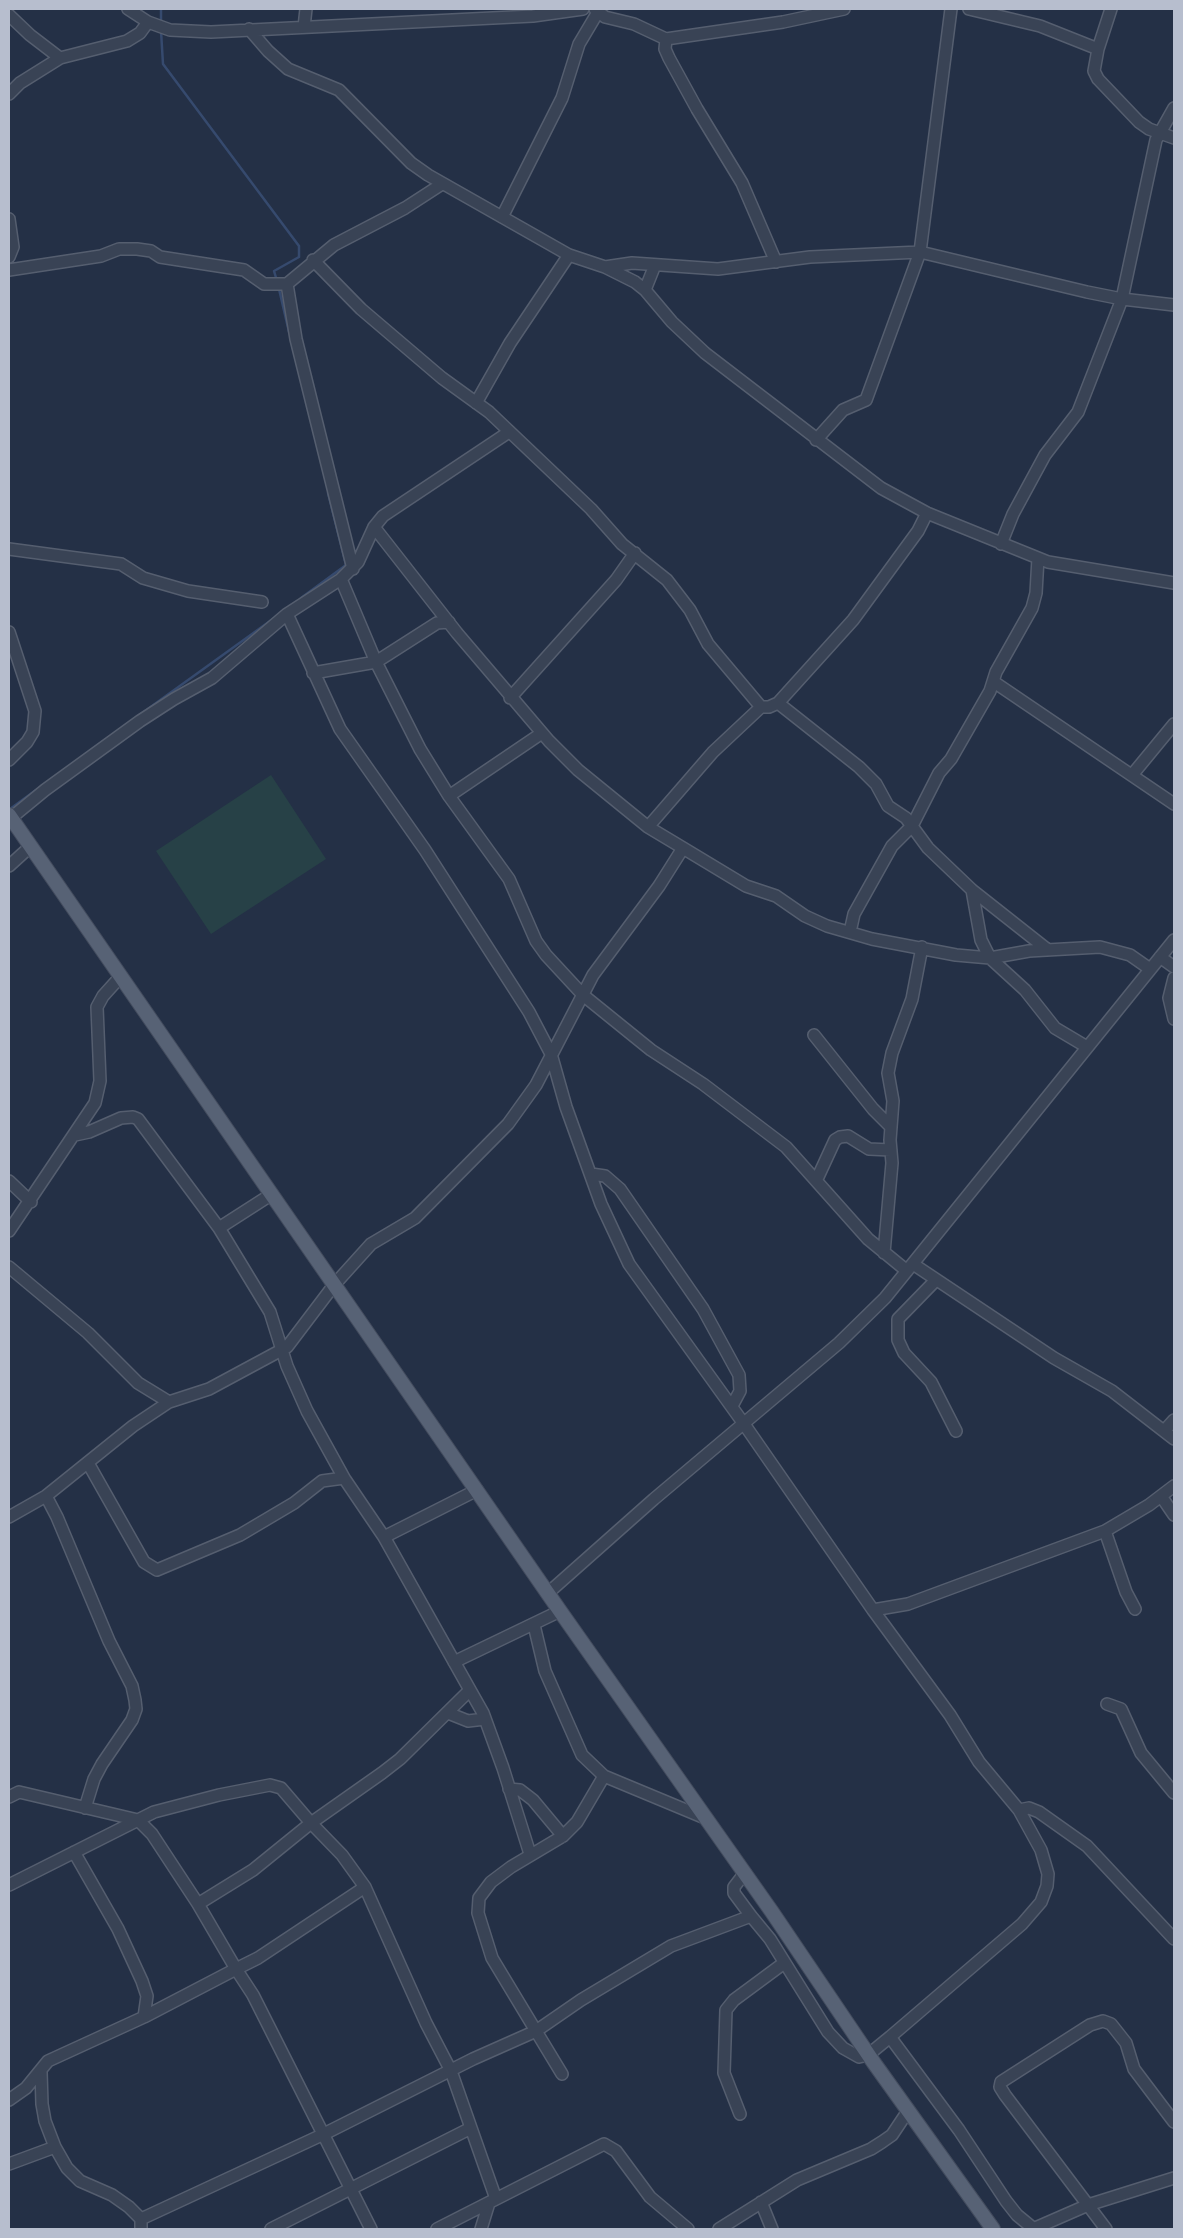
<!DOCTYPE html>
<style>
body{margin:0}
#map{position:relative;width:1183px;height:2238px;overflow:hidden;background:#243046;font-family:"Work Sans",sans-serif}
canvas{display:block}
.frame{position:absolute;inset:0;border:10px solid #b7bece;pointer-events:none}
</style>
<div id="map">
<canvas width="1183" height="2238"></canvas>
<div class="frame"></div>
</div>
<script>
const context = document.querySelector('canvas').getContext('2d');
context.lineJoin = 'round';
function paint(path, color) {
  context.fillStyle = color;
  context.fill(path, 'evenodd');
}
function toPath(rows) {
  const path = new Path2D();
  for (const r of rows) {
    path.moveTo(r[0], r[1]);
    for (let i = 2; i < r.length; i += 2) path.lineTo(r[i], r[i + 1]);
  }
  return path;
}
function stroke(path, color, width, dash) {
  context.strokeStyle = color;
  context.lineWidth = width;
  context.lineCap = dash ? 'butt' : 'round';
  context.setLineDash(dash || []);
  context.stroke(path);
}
paint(toPath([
 [271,775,326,859,211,934,156,851]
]), '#274147');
stroke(toPath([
 [161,9,161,23],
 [161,31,163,64,299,246,299,257,274,271,277,281],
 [279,289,289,332],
 [301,598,346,565,328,493],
 [95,747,277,616],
 [10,809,36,790]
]), '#364a6e', 2.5);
const minor = toPath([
 [128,9,148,22,170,30,211,32,533,16,583,9],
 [595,9,605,17,634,24,666,39,783,22,844,9],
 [969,9,1040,26,1098,49,1111,9],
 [9,15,30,35,60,58],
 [304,27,306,9],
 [249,29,268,51,288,69,339,90,411,163,428,175,569,255,605,267,635,282,645,290,672,322,705,353,881,488,927,513,1048,562,1174,583],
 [666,39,665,49,669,58,697,109,742,183,776,262],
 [1098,49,1094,71,1098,79,1139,122,1149,129,1174,138],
 [9,94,20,83,60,58,127,41,140,33,148,22],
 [502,217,562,98,579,44,598,12],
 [9,219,13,247,9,257],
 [313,260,361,309,442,378,489,412,591,509,622,544,667,580,690,610,708,644,761,707,769,707,778,703,853,620,918,531,927,513],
 [605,267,632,263,718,269,810,257,920,252,1087,292,1122,299,1174,305],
 [9,270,101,256,119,249,137,249,151,251,160,257,244,270,264,284,287,284],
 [645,290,655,265],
 [476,403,510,343,569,255],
 [816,440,843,410,866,400,920,252,951,9],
 [374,527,457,633,549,741,578,770,648,827,683,848],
 [1001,544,1013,514,1045,455,1078,412,1122,299,1156,140,1174,108],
 [9,549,121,564,143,578,188,591,262,602],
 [353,569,296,339,287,284,334,245,405,208,442,184],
 [341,579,376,662,420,749,449,796,509,879,536,941,546,955,583,995,651,1050,703,1084,786,1147,868,1239,907,1271],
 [287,614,340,729,425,850,529,1012,551,1054,566,1107,601,1204,629,1264,744,1424,873,1610,950,1715,979,1762,1019,1810,1041,1850,1048,1874,1047,1886,1041,1902,1022,1924,890,2037,868,2055,859,2057,843,2048,828,2032,770,1939,751,1916],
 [9,632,35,711,33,732,27,742,9,760],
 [313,673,376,662,437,623,449,622],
 [994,682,1174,804],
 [510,698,616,580,635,553],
 [778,703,859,767,876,784,888,806,906,818,928,848,972,890,1048,950],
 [1132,775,1174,724],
 [449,796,542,733],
 [11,818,45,790,140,721,174,699,212,678,287,614,341,579,358,562,374,527,383,516,509,432],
 [648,827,713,752,761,707],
 [9,866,31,846],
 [972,890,981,940,990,958,1025,990,1055,1028,1087,1047],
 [850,932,854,914,892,846,912,826,939,773,951,759,990,691,996,672,1032,608,1036,593,1038,558],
 [1160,957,1174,967],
 [1174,978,1169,998,1174,1019],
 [814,1035,873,1109,891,1127],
 [75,1135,89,1132,121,1118,133,1117,138,1119,219,1228,270,1312,287,1366,307,1411,344,1478,384,1537,470,1690,400,1759,382,1773,311,1823,253,1870,198,1904],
 [591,1174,605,1176,620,1189,703,1309,739,1375,740,1391,732,1406],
 [817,1179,835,1140,840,1137,848,1136,869,1149,891,1150],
 [9,1181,31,1202],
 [219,1228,272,1194],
 [9,1231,95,1103,100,1081,97,1007,103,996,121,976],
 [884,1253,892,1163,890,1140,893,1101,888,1073,892,1053,912,999,922,947],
 [913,1264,1054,1358,1112,1391,1174,1439],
 [9,1267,88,1333,138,1383,169,1402],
 [935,1281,898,1319,898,1340,904,1353,931,1382,956,1431],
 [1164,1431,1174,1420],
 [88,1463,144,1562,157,1570,240,1535,294,1503,322,1481,344,1478],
 [46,1496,57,1517,109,1641,132,1686,135,1700,136,1709,132,1720,102,1764,94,1779,85,1808],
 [1161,1496,1174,1515],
 [9,1517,46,1496,133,1426,169,1402,209,1389,287,1347,334,1285,371,1244,415,1218,508,1124,536,1085,593,975,659,886,683,848,746,886,776,896,805,916,827,926,872,939,956,955,990,958,1029,951,1100,947,1130,955,1150,969],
 [1105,1531,1126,1592,1135,1609],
 [384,1537,477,1490],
 [548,1593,654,1499,839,1343,885,1298,1174,940],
 [873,1610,908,1604,1105,1531,1149,1505,1174,1486],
 [534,1625,545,1671,582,1755,604,1776,705,1818],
 [454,1662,560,1611],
 [470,1690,483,1713,503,1768,530,1854],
 [1107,1704,1121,1709,1141,1753,1174,1793],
 [448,1713,468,1721,485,1719],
 [509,1789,520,1790,533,1800,563,1836],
 [9,1797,19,1792,138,1820,152,1834,198,1904,236,1969,144,2017,48,2061,26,2088,9,2100],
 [1019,1810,1029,1808,1039,1812,1087,1846,1174,1939],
 [74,1852,118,1929,142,1981,147,1996,144,2017],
 [9,1885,154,1812,219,1795,270,1785,281,1788,311,1823,342,1855,365,1887,426,2023,451,2071,496,2199],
 [365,1887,258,1958,236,1969,253,1995,371,2229],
 [890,2037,959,2130,1006,2201,1017,2215,1034,2229],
 [41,2072,42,2104,45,2121,55,2147,67,2168,80,2181,112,2195,129,2207,141,2219,141,2229],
 [562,2074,536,2031,581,2000,671,1946,751,1916,734,1893,734,1887,744,1874],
 [740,2114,724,2073,726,2010,734,2000,784,1963],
 [9,2164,55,2147],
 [761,2202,772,2229],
 [141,2219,324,2134,473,2059,536,2031,492,1958,478,1913,479,1898,491,1882,511,1867,563,1836,577,1822,604,1776],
 [271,2229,471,2128],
 [437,2229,604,2144,616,2151,650,2197,688,2229],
 [481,2229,489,2203],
 [719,2229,797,2180,871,2149,882,2142,892,2135,908,2111],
 [1033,2229,1088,2205,1174,2178],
 [1106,2229,1005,2095,1000,2087,1001,2082,1090,2025,1103,2021,1111,2024,1126,2043,1134,2069,1174,2122]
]);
const major = toPath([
 [9,815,560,1611,772,1912,874,2063,993,2229]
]);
stroke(minor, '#555e6f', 14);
stroke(major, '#434c5e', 16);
stroke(minor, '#394355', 11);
stroke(major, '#576275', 14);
</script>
